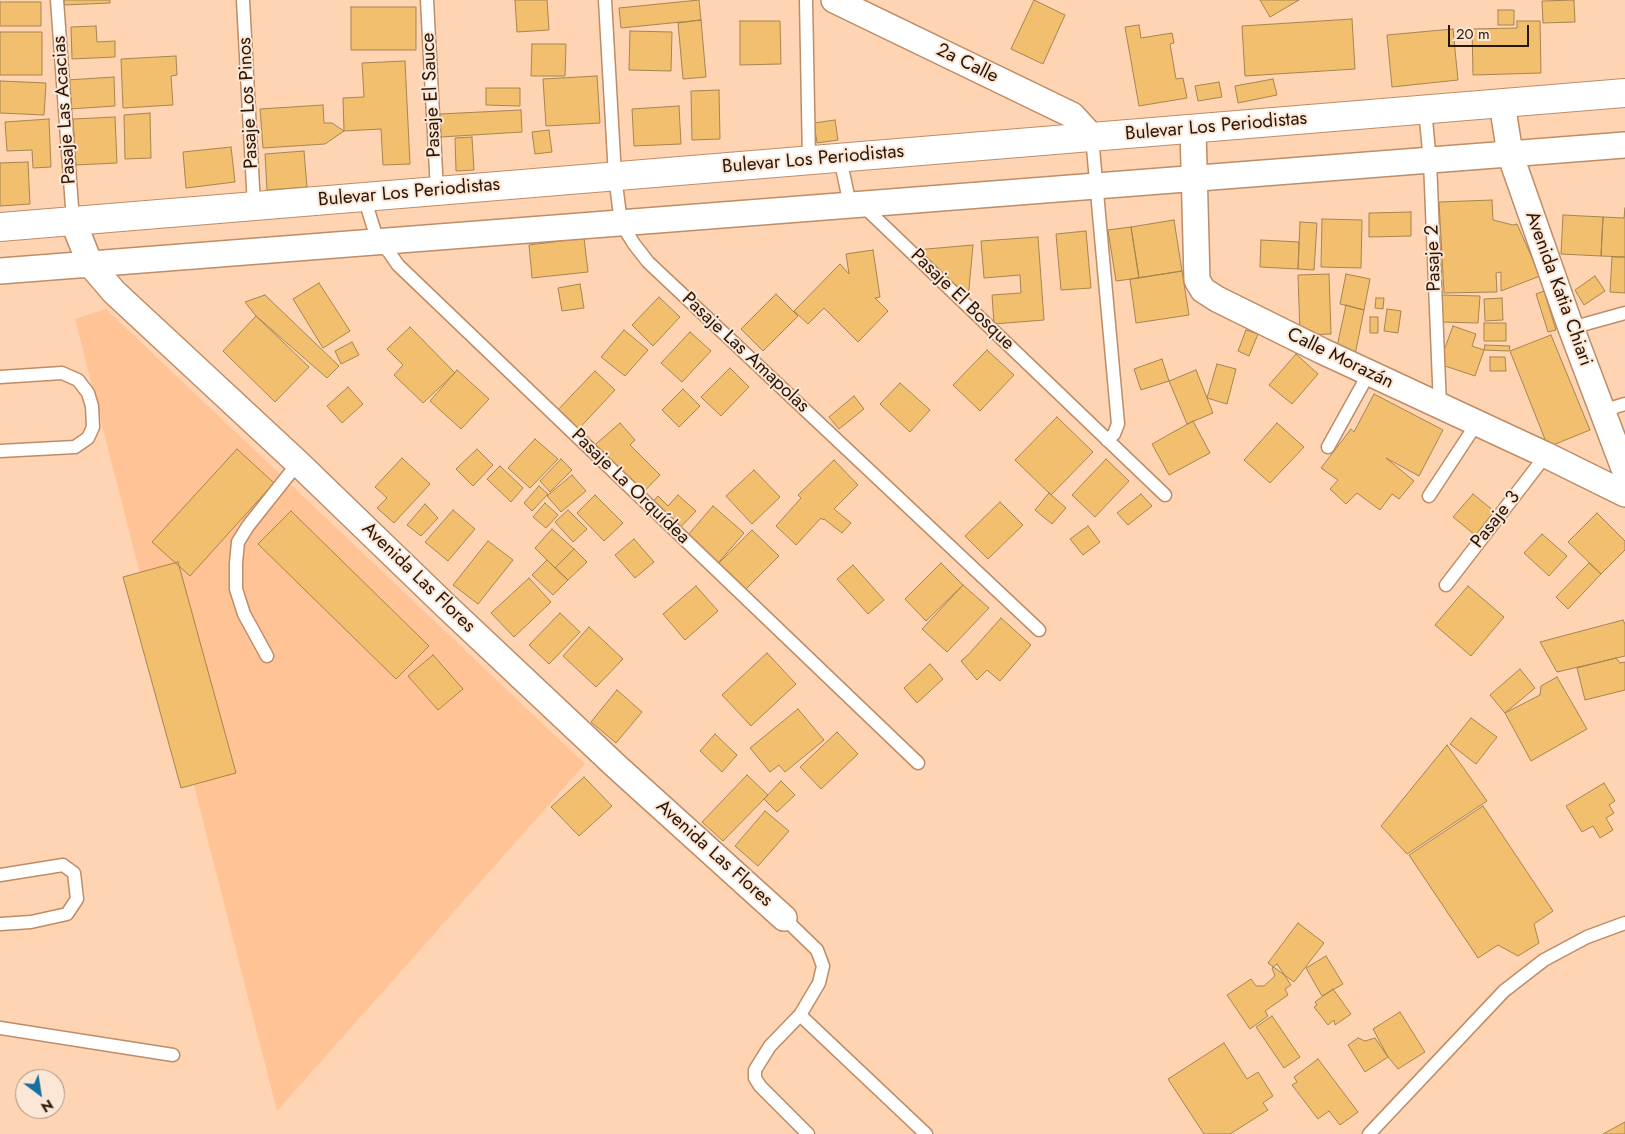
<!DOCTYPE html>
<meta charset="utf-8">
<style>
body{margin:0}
#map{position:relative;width:1625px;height:1134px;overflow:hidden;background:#ffd4b3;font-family:Jost,sans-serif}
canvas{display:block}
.north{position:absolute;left:15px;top:1069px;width:50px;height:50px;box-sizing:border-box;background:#fce6d6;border:1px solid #a89383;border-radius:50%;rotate:149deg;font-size:14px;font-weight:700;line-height:20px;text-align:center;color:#291606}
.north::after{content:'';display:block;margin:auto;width:18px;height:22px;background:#166f9f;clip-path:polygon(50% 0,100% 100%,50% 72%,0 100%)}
.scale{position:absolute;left:1448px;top:25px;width:81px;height:22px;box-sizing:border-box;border:2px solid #291606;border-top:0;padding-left:6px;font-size:15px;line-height:18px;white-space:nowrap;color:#291606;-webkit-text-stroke:4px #fce6d6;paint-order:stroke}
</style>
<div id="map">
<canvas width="1625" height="1134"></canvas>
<div class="north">N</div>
<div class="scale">20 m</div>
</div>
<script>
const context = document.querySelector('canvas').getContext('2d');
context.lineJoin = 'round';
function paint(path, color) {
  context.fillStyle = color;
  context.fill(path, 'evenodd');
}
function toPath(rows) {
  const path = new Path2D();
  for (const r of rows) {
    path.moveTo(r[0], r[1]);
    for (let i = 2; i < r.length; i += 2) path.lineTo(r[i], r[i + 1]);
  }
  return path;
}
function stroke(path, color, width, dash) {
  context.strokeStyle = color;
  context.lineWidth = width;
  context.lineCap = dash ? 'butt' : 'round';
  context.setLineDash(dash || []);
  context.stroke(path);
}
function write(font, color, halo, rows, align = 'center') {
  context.font = font + ' Jost,sans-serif';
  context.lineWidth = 4;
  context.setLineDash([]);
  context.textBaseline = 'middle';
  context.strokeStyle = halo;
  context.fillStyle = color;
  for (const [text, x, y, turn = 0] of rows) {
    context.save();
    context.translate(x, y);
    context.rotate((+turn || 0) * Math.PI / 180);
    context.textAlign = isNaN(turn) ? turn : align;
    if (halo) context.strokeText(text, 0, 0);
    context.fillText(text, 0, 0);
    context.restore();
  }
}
paint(toPath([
 [106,309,585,764,277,1111,75,319]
]), '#ffc395');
const building = toPath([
 [64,0,110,0,110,3,64,5,64,0],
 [515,0,547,0,549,30,517,32,515,0],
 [699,0,701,20,621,28,619,8,699,0],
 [1034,0,1065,15,1043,64,1011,49,1034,0],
 [1260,0,1299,0,1270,17,1260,0],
 [1574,0,1575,22,1543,23,1542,1,1574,0],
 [0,2,41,2,41,26,0,26,0,2],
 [351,7,416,7,416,50,351,50,351,7],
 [1498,10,1514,10,1514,25,1498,25,1498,10],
 [1352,19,1355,69,1245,76,1242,26,1352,19],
 [701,20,706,77,683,79,678,23,701,20],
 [740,21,780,21,781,64,740,65,740,21],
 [1517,21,1540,21,1541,73,1473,75,1472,29,1517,28,1517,21],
 [1139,25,1141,38,1172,33,1174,43,1170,44,1176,79,1183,78,1187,98,1139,106,1125,27,1139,25],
 [96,26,97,42,115,41,115,57,72,59,71,27,96,26],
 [1453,29,1458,80,1392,87,1387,35,1453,29],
 [630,31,672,32,671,71,629,70,630,31],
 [0,32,42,32,42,75,0,75,0,32],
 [532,44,566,44,565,76,531,76,532,44],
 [176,56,177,75,171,76,173,105,123,108,121,59,176,56],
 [405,61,410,164,383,165,381,129,344,131,343,98,364,97,362,63,405,61],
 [597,76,600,123,546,126,543,79,597,76],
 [114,77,115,106,69,109,67,80,114,77],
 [1273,79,1277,95,1238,103,1235,86,1273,79],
 [0,81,46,83,44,115,0,113,0,81],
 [1219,82,1222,97,1198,101,1195,86,1219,82],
 [486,88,520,88,520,106,486,105,486,88],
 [719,90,720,139,692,140,691,91,719,90],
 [323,105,324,123,332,123,344,131,325,144,263,148,260,109,323,105],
 [679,106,681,144,634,146,632,109,679,106],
 [521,110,522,132,441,137,440,114,521,110],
 [150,113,151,158,125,159,124,115,150,113],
 [115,117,117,163,76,165,73,119,115,117],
 [49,119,51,167,33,168,32,150,7,151,5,122,49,119],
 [835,120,838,140,817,143,814,123,835,120],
 [549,130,552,152,535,154,532,132,549,130],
 [472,137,474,170,456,171,455,138,472,137],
 [231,147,235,182,186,188,183,152,231,147],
 [304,151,307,187,267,190,265,154,304,151],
 [28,162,30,204,0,206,0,163,28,162],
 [1492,200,1493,220,1513,225,1517,224,1540,276,1501,291,1501,272,1496,273,1497,292,1444,293,1439,202,1492,200],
 [1625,208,1625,257,1601,256,1603,217,1624,218,1625,208],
 [1411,212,1411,236,1369,237,1369,213,1411,212],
 [1563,215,1603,217,1601,256,1561,254,1563,215],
 [1322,219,1362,220,1361,268,1321,267,1322,219],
 [1174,220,1182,271,1139,278,1131,227,1174,220],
 [1300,222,1317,223,1314,270,1298,269,1300,222],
 [1131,227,1139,278,1116,281,1108,230,1131,227],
 [1086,231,1091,288,1061,290,1056,234,1086,231],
 [1038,237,1044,320,994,324,992,295,1021,293,1020,275,984,278,981,241,1038,237],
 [584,238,588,272,532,278,529,245,584,238],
 [1261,240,1299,242,1298,269,1260,267,1261,240],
 [973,245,968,299,915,250,973,245],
 [873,250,880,297,875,298,888,311,858,342,824,308,808,324,794,311,840,264,849,274,846,254,873,250],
 [1612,257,1625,257,1625,293,1610,292,1612,257],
 [1182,271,1189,315,1136,323,1130,279,1182,271],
 [1329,274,1331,334,1300,335,1298,275,1329,274],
 [1346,274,1370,279,1364,310,1340,304,1346,274],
 [1595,276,1605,291,1584,305,1575,290,1595,276],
 [319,283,350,331,323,348,293,299,319,283],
 [580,284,584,308,562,311,558,288,580,284],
 [1544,291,1556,330,1548,332,1536,294,1544,291],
 [776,294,798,316,763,351,741,329,776,294],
 [265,295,339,366,327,378,256,316,245,302,265,295],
 [1441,295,1480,296,1478,323,1440,322,1441,295],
 [659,297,680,317,653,346,632,325,659,297],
 [1376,298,1384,298,1383,309,1375,308,1376,298],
 [1502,298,1503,320,1485,321,1484,299,1502,298],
 [1346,305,1364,310,1355,355,1336,351,1346,305],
 [1387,309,1401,311,1398,333,1384,331,1387,309],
 [256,316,309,367,275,402,223,351,256,316],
 [1370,317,1378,317,1378,333,1370,333,1370,317],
 [1484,323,1506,323,1506,341,1484,341,1484,323],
 [1453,326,1476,334,1472,346,1484,350,1475,376,1439,364,1453,326],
 [410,327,455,373,423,403,394,375,403,365,387,349,410,327],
 [624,330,648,350,625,376,601,357,624,330],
 [1246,330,1258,334,1249,356,1238,351,1246,330],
 [690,332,711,351,682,382,661,363,690,332],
 [1551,335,1590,430,1548,447,1510,351,1551,335],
 [352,342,359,355,341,364,335,351,352,342],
 [1485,345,1510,346,1509,351,1484,350,1485,345],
 [987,350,1014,375,980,411,953,385,987,350],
 [1296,354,1318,374,1292,404,1269,385,1296,354],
 [1490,357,1505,357,1506,371,1490,371,1490,357],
 [1162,359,1169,381,1141,390,1134,369,1162,359],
 [1217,364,1236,369,1227,404,1207,398,1217,364],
 [730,368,749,387,721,416,701,397,730,368],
 [457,370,489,399,461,429,430,401,457,370],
 [1196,370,1213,413,1187,424,1169,381,1196,370],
 [595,371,615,390,573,435,552,416,595,371],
 [900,383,930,410,910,432,880,404,900,383],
 [348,387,363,404,342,423,327,406,348,387],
 [683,389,700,406,679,427,662,410,683,389],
 [1374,394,1443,430,1419,476,1386,458,1414,481,1399,499,1392,494,1380,510,1357,493,1346,504,1330,489,1338,480,1321,468,1351,429,1354,432,1374,394],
 [854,396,864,409,839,429,829,417,854,396],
 [1057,417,1093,452,1051,495,1015,460,1057,417],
 [1193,421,1210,453,1169,475,1152,444,1193,421],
 [620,423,635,440,630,445,660,475,635,501,588,451,620,423],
 [1277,423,1304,447,1270,483,1244,460,1277,423],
 [535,439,558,459,530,488,508,468,535,439],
 [237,449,274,483,190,576,152,542,237,449],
 [477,449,493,465,473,486,456,469,477,449],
 [402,458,430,484,394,523,377,508,387,498,375,487,402,458],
 [561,459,572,470,550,492,540,481,561,459],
 [1106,459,1129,481,1095,517,1072,495,1106,459],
 [834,460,858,485,834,509,851,523,842,533,824,519,823,520,821,518,796,545,776,526,801,498,798,495,834,460],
 [500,466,523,488,511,502,487,479,500,466],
 [754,470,780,497,752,524,726,496,754,470],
 [572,475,586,491,561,512,547,496,572,475],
 [539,486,548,494,532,511,524,503,539,486],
 [1049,493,1066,508,1052,524,1035,510,1049,493],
 [1141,494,1152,506,1128,525,1117,513,1141,494],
 [1473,494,1500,516,1480,539,1453,517,1473,494],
 [595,495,623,523,604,541,577,513,595,495],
 [678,495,696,511,675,533,648,507,658,496,668,506,678,495],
 [1000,502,1023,525,988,559,965,536,1000,502],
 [545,503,558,515,546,528,533,517,545,503],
 [425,504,438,518,421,536,407,525,425,504],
 [713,506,744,533,713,569,682,542,713,506],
 [453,510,475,529,448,561,425,542,453,510],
 [568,510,587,529,573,542,555,522,568,510],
 [291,511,429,646,396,679,258,544,291,511],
 [1597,513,1625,541,1625,550,1601,574,1568,542,1597,513],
 [1088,526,1100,542,1083,555,1070,539,1088,526],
 [552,529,574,549,555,568,535,548,552,529],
 [752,530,779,556,740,595,713,569,752,530],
 [1542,534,1567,556,1549,576,1524,553,1542,534],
 [634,539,654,562,635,578,615,555,634,539],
 [488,541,513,560,478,604,453,585,488,541],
 [574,549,587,562,568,580,555,568,574,549],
 [547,560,568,580,553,595,532,575,547,560],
 [178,562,236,773,181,788,123,577,178,562],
 [941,563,963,585,926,621,905,599,941,563],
 [1589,563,1601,574,1568,609,1556,597,1589,563],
 [853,565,884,600,868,614,837,579,853,565],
 [529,578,551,602,514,637,491,613,529,578],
 [963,585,989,608,947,652,922,629,963,585],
 [696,586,718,611,685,640,663,614,696,586],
 [1468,586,1504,617,1471,656,1435,625,1468,586],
 [560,613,580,632,549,664,529,645,560,613],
 [1001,618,1031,645,1000,681,987,670,977,680,961,661,969,654,1001,618],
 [1623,620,1625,624,1625,656,1557,672,1540,642,1623,620],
 [589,627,623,659,596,687,563,656,589,627],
 [767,653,796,684,751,726,722,695,767,653],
 [433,655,463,689,438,710,408,676,433,655],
 [1616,658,1620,663,1625,662,1625,690,1585,700,1577,668,1616,658],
 [930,664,943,679,917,703,904,688,930,664],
 [1520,669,1535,688,1505,713,1490,695,1520,669],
 [1557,677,1587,729,1531,761,1505,713,1540,695,1541,686,1557,677],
 [617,690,642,712,616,743,591,722,617,690],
 [798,709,824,740,785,772,779,765,770,772,750,748,798,709],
 [1471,718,1497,737,1476,764,1450,744,1471,718],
 [837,732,858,754,821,789,800,767,837,732],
 [715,734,737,755,722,772,700,751,715,734],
 [1447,745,1487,801,1407,854,1381,826,1447,745],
 [747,775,768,795,723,841,702,822,747,775],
 [584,777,612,806,579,836,551,807,584,777],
 [781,781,795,795,777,812,764,799,781,781],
 [1604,783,1615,801,1609,805,1614,813,1606,818,1613,830,1600,838,1593,826,1582,832,1566,806,1604,783],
 [1483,806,1553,911,1534,924,1539,943,1518,956,1498,945,1478,958,1409,855,1483,806],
 [765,811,789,831,758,866,735,846,765,811],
 [1298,923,1324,943,1294,982,1268,963,1298,923],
 [1326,956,1343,984,1322,996,1306,968,1326,956],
 [1277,964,1291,985,1285,989,1288,995,1265,1011,1268,1016,1250,1029,1227,995,1251,979,1256,986,1264,986,1275,976,1272,968,1277,964],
 [1333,989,1351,1014,1335,1025,1334,1020,1328,1025,1314,1007,1317,1005,1315,1002,1333,989],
 [1400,1012,1425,1052,1398,1069,1388,1057,1373,1029,1400,1012],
 [1272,1016,1300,1057,1284,1068,1256,1027,1272,1016],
 [1358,1038,1365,1041,1375,1038,1388,1057,1365,1072,1348,1045,1358,1038],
 [1224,1043,1247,1079,1258,1072,1273,1096,1263,1103,1268,1110,1230,1134,1204,1134,1168,1079,1224,1043],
 [1318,1059,1358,1112,1340,1125,1329,1111,1318,1119,1292,1085,1297,1082,1294,1077,1318,1059],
 [1625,1122,1625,1134,1603,1134,1625,1122]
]);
paint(building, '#f1bf6d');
stroke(building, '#a68550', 1);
const lane = toPath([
 [57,0,73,221],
 [243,0,254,206],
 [427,0,437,191],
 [605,0,615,176,621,223,634,244,648,262,1039,630],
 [806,0,809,160],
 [1425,110,1430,161,1440,407],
 [1092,137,1118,424,1114,434,1107,440],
 [840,158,850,205,858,201,1165,495],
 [364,197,378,242,389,252,398,265,918,763],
 [1571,328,1625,313],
 [0,377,62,373,78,380,88,393,92,406,93,427,88,438,75,447,0,451],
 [1602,411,1625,404],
 [1328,447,1369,373],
 [1429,496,1477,423],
 [1446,585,1546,455],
 [267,656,244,614,236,589,236,563,238,542,248,526,298,463],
 [0,875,63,865,74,873,77,899,67,914,31,922,0,924],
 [784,918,817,950,823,966,819,983,800,1015,770,1046,755,1070,755,1078,760,1086,808,1134],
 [800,1015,926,1134],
 [0,1028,173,1055],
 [1369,1134,1504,991,1544,960,1587,937,1625,923]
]);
const street = toPath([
 [834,0,1072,115,1092,137],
 [1502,103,1510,154,1571,328,1625,471],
 [1193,129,1197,280,1203,290,1217,299,1322,351,1546,455,1625,494],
 [73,221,90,264,114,292,298,463,446,606,617,767,784,918],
 [0,271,1625,145]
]);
const secondary = toPath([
 [0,227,1625,93]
]);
stroke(lane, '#be8c65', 15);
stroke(street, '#be8c65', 28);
stroke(secondary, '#be8c65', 30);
stroke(lane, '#fff', 12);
stroke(street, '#fff', 25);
stroke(secondary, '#fff', 28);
write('19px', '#291606', '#fce6d6', [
 ["2a Calle",967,64,26],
 ["Pasaje El Sauce",432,95,-93],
 ["Pasaje Los Pinos",249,103,-93],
 ["Pasaje Las Acacias",65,110,-94],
 ["Bulevar Los Periodistas",1216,127,-5],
 ["Bulevar Los Periodistas",813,160,-5],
 ["Bulevar Los Periodistas",409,193,-5],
 ["Pasaje 2",1434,258,-92],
 ["Avenida Katia Chiari",1558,289,70],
 ["Pasaje El Bosque",962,300,44],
 ["Pasaje Las Amapolas",745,353,43],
 ["Calle Morazán",1340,359,26],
 ["Pasaje La Orquídea",630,487,44],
 ["Pasaje 3",1496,520,-52],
 ["Avenida Las Flores",418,578,44],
 ["Avenida Las Flores",714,854,42]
]);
</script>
